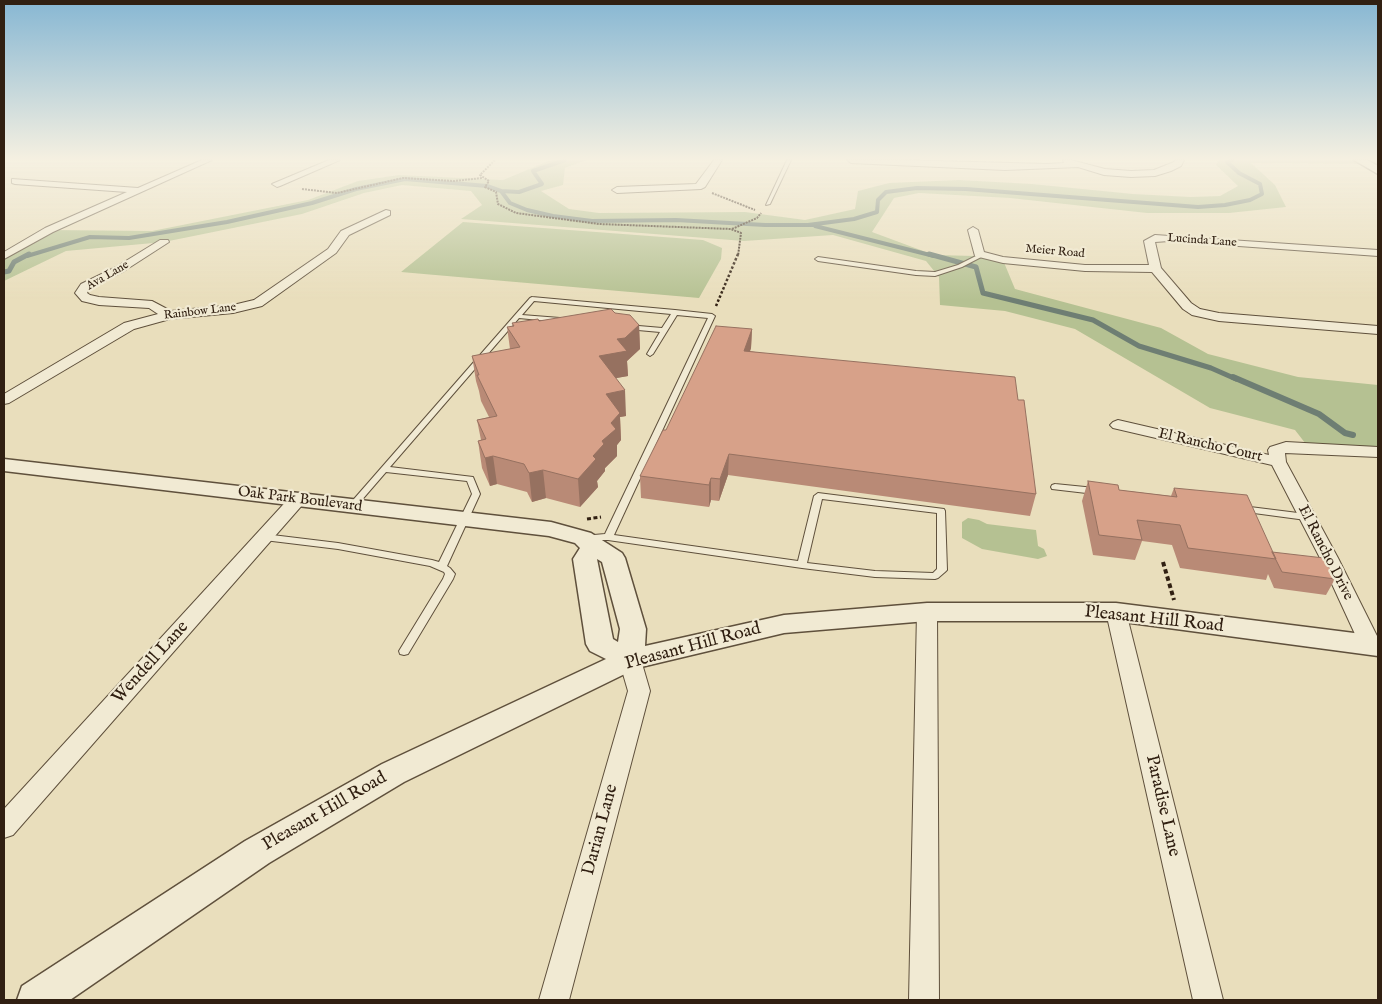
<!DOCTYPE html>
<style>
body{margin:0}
#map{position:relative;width:1382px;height:1004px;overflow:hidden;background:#e9debc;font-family:"IM FELL English",serif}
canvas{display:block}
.frame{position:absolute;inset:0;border:5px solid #312012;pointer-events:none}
</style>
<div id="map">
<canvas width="1382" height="1004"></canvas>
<div class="frame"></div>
</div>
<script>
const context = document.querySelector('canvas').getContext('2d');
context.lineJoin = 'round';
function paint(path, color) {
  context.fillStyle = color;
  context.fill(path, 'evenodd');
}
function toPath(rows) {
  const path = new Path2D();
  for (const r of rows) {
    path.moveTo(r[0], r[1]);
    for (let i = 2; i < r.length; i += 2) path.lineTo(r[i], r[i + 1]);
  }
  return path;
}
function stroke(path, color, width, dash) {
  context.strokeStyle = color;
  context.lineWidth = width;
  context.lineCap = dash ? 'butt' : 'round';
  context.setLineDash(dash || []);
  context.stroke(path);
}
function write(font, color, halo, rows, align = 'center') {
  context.font = font + ' "IM FELL English",serif';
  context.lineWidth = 4.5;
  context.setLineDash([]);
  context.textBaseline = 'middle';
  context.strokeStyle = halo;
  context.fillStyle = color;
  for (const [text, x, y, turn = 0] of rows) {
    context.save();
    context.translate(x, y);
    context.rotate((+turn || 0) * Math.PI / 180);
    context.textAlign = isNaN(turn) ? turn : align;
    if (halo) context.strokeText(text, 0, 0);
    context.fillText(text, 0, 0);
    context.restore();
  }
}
paint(toPath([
 [551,160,586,160,565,168,563,185,541,191,569,209,599,213,745,212,805,220,855,209,858,191,889,183,959,180,1032,184,1133,194,1191,197,1220,196,1238,186,1216,165,1219,160,1378,160,1378,164,1251,163,1275,185,1286,207,1229,213,1147,213,1010,198,919,193,894,198,872,232,934,255,976,256,1003,260,1015,289,1161,328,1208,354,1298,377,1378,385,1378,452,1309,448,1295,430,1210,408,1075,329,1005,311,940,305,939,277,926,261,833,235,744,241,461,219,482,205,471,191,402,185,364,193,302,214,164,242,66,251,4,281,4,256,49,230,152,231,308,200,358,181,399,175,503,180],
 [463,222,703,240,722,248,721,259,699,298,401,272],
 [968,518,979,520,987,524,1036,530,1038,546,1044,549,1047,556,1038,559,982,549,962,538,962,522]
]), '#b5c192');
stroke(toPath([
 [501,191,519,192,542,184,533,171,565,160],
 [815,226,934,256],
 [27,256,90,237,129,238,227,222,312,203,356,189,405,179,487,186,501,191,510,203,527,210,553,216,592,221,676,220,765,225,808,225,854,219,877,212,878,200,886,192,917,188,966,189,1198,207,1225,205,1250,200,1262,194,1260,184,1239,173,1227,162,1232,160]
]), '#6e7e73', 4);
stroke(toPath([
 [929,254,976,267,983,293,1093,320,1139,346,1211,368,1236,379],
 [4,272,9,271,14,262,29,254]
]), '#6e7e73', 5);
stroke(toPath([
 [1233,377,1319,414,1345,433,1353,435]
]), '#6e7e73', 6);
const service = toPath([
 [787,160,791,160,770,204,766,205,787,160],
 [980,254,985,255,962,267,935,276,916,275,818,261,815,259,818,257,916,271,935,272,958,265,980,254],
 [532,297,675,310,712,314,715,316,614,535,798,561,814,496,818,493,944,509,945,511,947,570,945,572,938,578,935,579,875,577,802,568,608,540,583,540,581,538,583,536,605,534,708,318,677,315,653,354,650,356,647,354,660,332,627,329,624,327,627,325,662,328,671,314,534,301,522,315,560,318,563,320,560,322,519,318,390,467,473,477,480,494,447,566,450,568,455,574,453,579,408,654,404,655,400,654,399,651,443,579,445,574,444,572,430,566,338,549,264,540,259,537,264,534,338,543,432,560,439,562,472,494,467,481,386,472,354,509,348,509,347,507,515,315,530,298,532,297],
 [822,499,937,513,937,569,933,573,875,571,807,563,822,499],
 [1055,484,1095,488,1099,491,1095,494,1052,489,1051,487,1052,485,1055,484],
 [1242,506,1306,514,1310,517,1306,520,1239,511,1238,509,1239,507,1242,506]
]);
const minor = toPath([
 [202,160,212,160,53,232,4,259,4,252,45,228,127,192,15,184,12,183,12,179,138,188,202,160],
 [329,160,340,160,280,186,277,187,272,184,329,160],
 [714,160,722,160,705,187,701,189,617,193,612,190,617,187,696,184,714,160],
 [847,160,900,160,1047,164,1064,163,1063,160,1071,160,1105,169,1131,171,1154,170,1174,162,1176,160,1184,160,1181,166,1171,171,1155,176,1131,177,1104,175,1078,167,1005,170,851,163,847,160],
 [386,210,390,211,390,215,349,235,336,253,262,306,233,313,170,319,134,329,9,403,4,404,4,394,124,323,158,314,149,308,99,305,82,301,75,293,81,284,116,267,160,240,168,240,169,242,124,271,89,289,87,293,90,295,99,297,152,301,171,311,233,305,254,300,328,249,341,231,386,210],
 [973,227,978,230,984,252,1003,257,1085,265,1149,265,1144,241,1155,235,1378,250,1378,256,1169,241,1155,242,1161,268,1191,303,1200,309,1219,313,1378,326,1378,334,1219,321,1192,315,1183,309,1152,272,1085,271,1003,263,975,256,968,230,973,227],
 [1118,420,1269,455,1268,450,1270,447,1286,442,1378,447,1378,457,1285,453,1286,462,1338,558,1378,638,1378,650,1371,653,1363,650,1360,645,1320,558,1272,465,1113,428,1110,425,1113,422,1118,420],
 [298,494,304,495,307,499,304,503,13,835,4,838,4,809,292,495,298,494],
 [927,605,934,607,937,612,939,1000,909,1000,917,612,920,607,927,605],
 [1116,605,1123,607,1126,612,1223,1000,1193,1000,1106,612,1109,607,1116,605],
 [630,652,638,654,641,660,650,691,569,1000,539,1000,628,691,619,660,622,654,630,652]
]);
const tertiary = toPath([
 [1354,160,1367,160,1378,166,1378,174,1354,160],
 [4,459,551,522,591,533,622,553,625,558,646,629,645,646,784,615,927,603,1116,603,1378,636,1378,656,1116,621,927,621,784,633,637,668,404,782,269,863,70,1000,17,1000,22,986,245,841,382,764,606,659,590,651,586,644,573,559,580,548,575,543,549,536,4,471,4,459],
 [597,559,602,562,620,629,618,642,613,639,597,559]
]);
stroke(service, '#5f503c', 2);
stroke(minor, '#5f503c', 2);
stroke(tertiary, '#5f503c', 3);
stroke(toPath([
 [495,160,480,175,489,181,485,187,496,192,498,204,516,213,599,224,731,229,741,233,738,256],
 [302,189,337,193,403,178,454,181,482,178],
 [712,193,755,210],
 [732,229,757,218,761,213]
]), '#312012', 2, [2, 1]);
stroke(toPath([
 [716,306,738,254]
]), '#312012', 2.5, [2.5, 2]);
stroke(toPath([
 [587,519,601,517]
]), '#312012', 3, [4, 2.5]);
stroke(toPath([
 [1163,562,1174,600]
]), '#312012', 4, [4.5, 3]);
paint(service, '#f1ead3');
paint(minor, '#f1ead3');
paint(tertiary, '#f1ead3');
paint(toPath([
 [615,313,639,325,640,349,627,361,628,376,616,378,626,416,620,417,621,440,617,445,617,456,605,468,605,471,597,481,598,487,580,507,546,498,532,502,527,492,497,484,490,486,482,468,478,441,481,440,477,420,489,417,481,401,479,391,476,381,472,356,510,349,507,327,513,327,512,323,539,321],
 [752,329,751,348,750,351,1018,400,1036,494,1030,516,728,475,719,501,711,500,709,507,641,498,640,476],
 [1088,481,1119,490,1171,496,1174,488,1272,552,1335,579,1326,595,1274,588,1268,574,1266,580,1180,568,1172,545,1142,541,1135,560,1093,555,1082,501]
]), '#b98a76');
paint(toPath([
 [639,325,640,349,627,361,628,376,600,381,599,356,617,339],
 [752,329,751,348,744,370,744,351],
 [625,390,626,416,620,417,621,440,617,445,617,456,605,468,605,471,597,481,598,487,580,507,578,479,602,441,606,394],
 [729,454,728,475,719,501,720,479],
 [493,456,497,484,490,486,485,458],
 [543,470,546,498,532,502,529,473],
 [711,478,711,500,709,507,709,485]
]), '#967160');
const building = toPath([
 [611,309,615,313,630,315,639,325,625,338,617,339,627,351,599,356,625,390,606,394,620,413,611,423,616,429,602,441,604,444,593,456,596,459,578,479,543,470,529,473,524,464,493,456,485,458,478,441,486,439,477,420,497,416,477,375,479,375,472,356,520,347,507,327,514,326,512,323,538,319,539,321,611,309],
 [716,326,752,329,744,351,1015,377,1018,400,1024,400,1036,494,729,454,720,479,711,478,709,485,640,476,663,430,666,430,716,326],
 [1088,481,1118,485,1119,490,1177,497,1174,488,1247,495,1276,559,1188,548,1180,525,1137,520,1142,540,1099,535,1088,481],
 [1272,552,1324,558,1335,579,1282,572,1272,552]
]);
paint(building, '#d7a189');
stroke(building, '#967160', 1);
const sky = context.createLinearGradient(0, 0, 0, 300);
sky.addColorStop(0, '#87b7d3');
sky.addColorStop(0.53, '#f5f0e1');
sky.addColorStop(1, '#f5f0e100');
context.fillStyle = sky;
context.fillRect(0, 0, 1382, 300);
write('12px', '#312012', '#f1ead3', [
 ["Lucinda Lane",1202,241,4],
 ["Meier Road",1055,252,5],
 ["Ava Lane",108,276,-30],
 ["Rainbow Lane",200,312,-7]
]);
write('15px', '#312012', '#f1ead3', [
 ["El Rancho Court",1210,446,13],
 ["Oak Park Boulevard",300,500,7],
 ["El Rancho Drive",1325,553,63]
]);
write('18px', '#312012', '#f1ead3', [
 ["Pleasant Hill Road",1154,620,6],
 ["Pleasant Hill Road",693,647,-15],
 ["Wendell Lane",151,663,-48],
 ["Paradise Lane",1162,806,77],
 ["Pleasant Hill Road",325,812,-30],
 ["Darian Lane",601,830,-75]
]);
</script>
